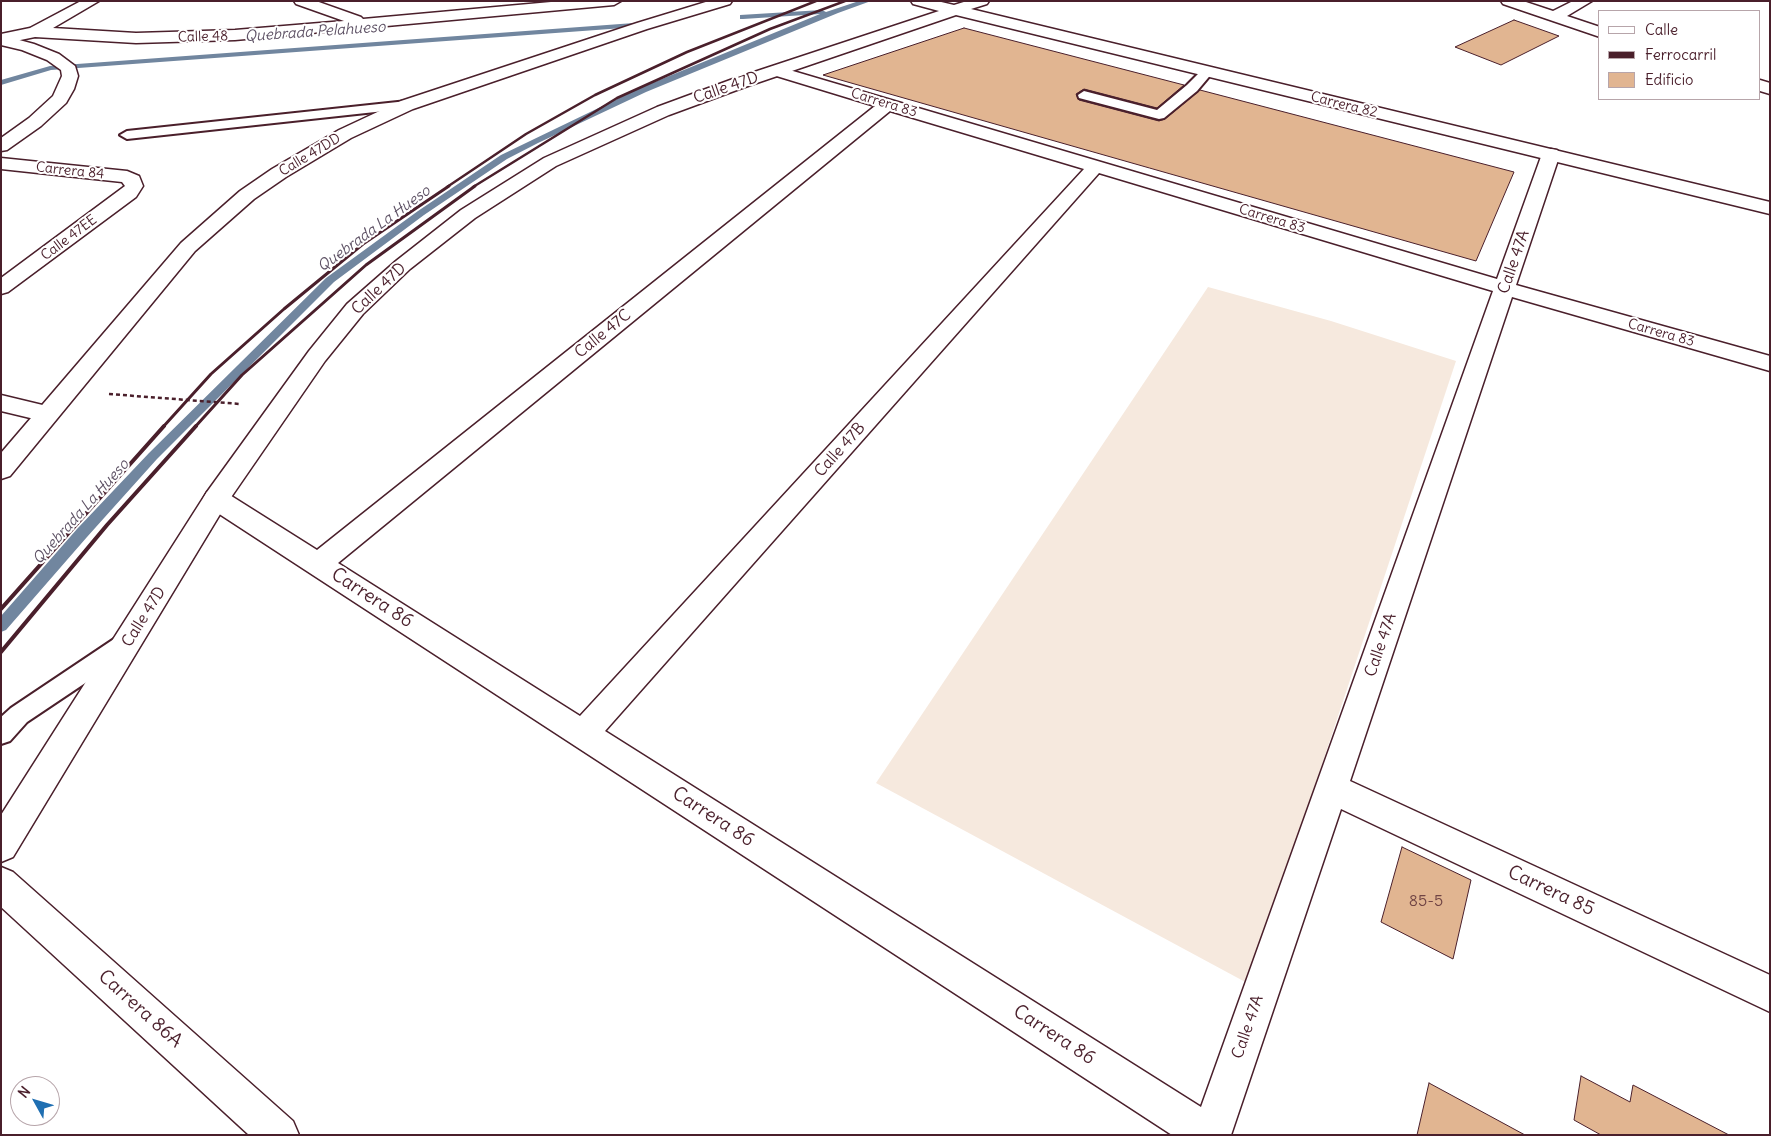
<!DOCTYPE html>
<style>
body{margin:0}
#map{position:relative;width:1771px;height:1136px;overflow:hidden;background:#fff;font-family:Delius,sans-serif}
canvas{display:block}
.frame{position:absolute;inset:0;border:2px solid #4a1f2b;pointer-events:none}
.legend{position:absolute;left:1598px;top:10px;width:162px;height:90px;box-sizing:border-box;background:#fff;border:1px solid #b7a5aa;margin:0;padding:6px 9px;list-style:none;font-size:15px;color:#4a1f2b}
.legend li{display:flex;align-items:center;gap:10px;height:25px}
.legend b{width:25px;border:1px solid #b7a5aa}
.north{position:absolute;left:10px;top:1076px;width:50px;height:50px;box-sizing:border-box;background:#fff;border:1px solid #b7a5aa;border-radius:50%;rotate:309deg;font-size:14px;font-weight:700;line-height:20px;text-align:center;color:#4a1f2b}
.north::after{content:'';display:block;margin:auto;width:18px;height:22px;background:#1f6fb2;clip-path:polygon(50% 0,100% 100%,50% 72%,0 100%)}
</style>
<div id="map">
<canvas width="1771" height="1136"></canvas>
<div class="frame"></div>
<ul class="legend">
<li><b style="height:6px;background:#fff"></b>Calle</li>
<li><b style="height:6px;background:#4a1f2b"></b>Ferrocarril</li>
<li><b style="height:14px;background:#e1b591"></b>Edificio</li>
</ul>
<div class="north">N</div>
</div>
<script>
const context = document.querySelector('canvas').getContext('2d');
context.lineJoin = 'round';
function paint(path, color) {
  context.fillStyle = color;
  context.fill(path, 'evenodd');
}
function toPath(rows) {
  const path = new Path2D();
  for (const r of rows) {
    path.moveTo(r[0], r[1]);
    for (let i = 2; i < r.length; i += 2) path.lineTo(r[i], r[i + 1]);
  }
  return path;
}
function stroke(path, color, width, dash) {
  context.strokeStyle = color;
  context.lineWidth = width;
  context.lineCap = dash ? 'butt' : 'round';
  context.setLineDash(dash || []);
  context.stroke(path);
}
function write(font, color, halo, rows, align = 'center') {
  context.font = font + ' Delius,sans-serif';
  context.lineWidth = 4;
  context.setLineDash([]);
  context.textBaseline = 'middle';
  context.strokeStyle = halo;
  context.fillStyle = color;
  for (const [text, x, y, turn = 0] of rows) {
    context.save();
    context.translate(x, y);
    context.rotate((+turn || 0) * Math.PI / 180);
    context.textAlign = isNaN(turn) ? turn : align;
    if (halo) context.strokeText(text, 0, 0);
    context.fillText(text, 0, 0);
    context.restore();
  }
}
paint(toPath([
 [1208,287,1331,321,1456,361,1249,984,876,783]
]), '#f6e9de');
paint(toPath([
 [859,1,871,1,838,13,646,92,538,143,507,159,424,215,334,282,157,459,87,537,6,630,1,632,1,616,77,529,149,453,326,278,418,211,501,155,640,88,820,14,743,19,740,19,740,15,822,10,826,12,859,1],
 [634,23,638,25,637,27,51,70,1,85,1,80,50,66,634,23]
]), '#71869f');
const building = toPath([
 [1514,20,1559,36,1501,65,1455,47,1514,20],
 [964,28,1184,85,1157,108,1084,89,1076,94,1079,100,1159,121,1165,119,1200,90,1514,172,1476,261,823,75,964,28],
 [1402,847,1471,880,1453,959,1381,922,1402,847],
 [1581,1076,1630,1102,1633,1085,1729,1135,1601,1135,1574,1120,1581,1076],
 [1429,1083,1525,1135,1417,1135,1429,1083]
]);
paint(building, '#e1b591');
stroke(building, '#4a1f2b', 1);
const lane = toPath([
 [1207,68,1213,72,1197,91,1164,118,1159,119,1079,98,1078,95,1084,91,1157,110,1187,85,1203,69,1207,68],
 [407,101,412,102,414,105,412,108,127,139,120,135,127,131,407,101],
 [122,637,130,639,133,646,130,653,27,722,10,741,1,744,1,717,11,708,114,639,122,637]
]);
const street = toPath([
 [81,1,99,1,53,28,136,33,235,30,344,21,296,4,294,1,316,1,361,17,363,19,562,1,621,1,614,5,235,40,136,43,35,37,1,44,1,34,30,28,81,1],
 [1501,1,1523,1,1553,11,1573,1,1592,1,1567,16,1600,27,1600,37,1503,4,1501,1],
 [776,66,1497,279,1542,154,1545,150,1551,149,1557,150,1560,154,1516,285,1770,356,1770,371,1512,297,1350,781,1770,975,1770,1012,1341,809,1231,1135,1172,1135,207,506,203,499,207,492,216,489,225,492,317,550,875,106,770,74,768,71,770,68,776,66],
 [890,111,1084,169,580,716,338,563,890,111],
 [1099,173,1493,291,1201,1107,605,731,1099,173],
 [1760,80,1770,83,1770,94,1760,91,1760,80],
 [1,158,127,171,139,176,143,186,136,197,8,292,1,294,1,278,125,186,122,182,1,169,1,158],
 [1,395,55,408,59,414,55,420,47,422,1,411,1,395],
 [1,867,13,872,293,1121,299,1135,249,1135,1,907,1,867]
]);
const secondary = toPath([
 [709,1,732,1,730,4,647,29,413,109,351,138,286,177,254,199,195,251,10,476,1,479,1,453,181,243,240,191,272,169,339,130,401,101,637,23,709,1],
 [911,1,937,1,954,5,967,1,989,1,987,4,971,9,1770,202,1770,214,956,15,745,87,669,115,556,166,475,218,410,269,363,314,325,361,225,506,13,857,1,862,1,815,207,492,309,351,347,304,396,261,461,210,544,158,657,107,733,79,939,11,913,4,911,1],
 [1,35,34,44,59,54,75,66,78,76,74,89,66,103,41,126,7,150,1,151,1,138,29,118,53,96,62,76,61,70,47,60,22,50,1,45,1,35]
]);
stroke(lane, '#4a1f2b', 4);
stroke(street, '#4a1f2b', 3);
stroke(secondary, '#4a1f2b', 3);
stroke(toPath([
 [109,394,240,404]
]), '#4a1f2b', 2.5, [4, 3]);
paint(lane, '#fff');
paint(street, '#fff');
paint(secondary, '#fff');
stroke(toPath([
 [447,187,526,134,595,95,687,52,816,1],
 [473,187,617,98,770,29,845,1]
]), '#4a1f2b', 2.5);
stroke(toPath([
 [163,427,211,374,284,309,363,244,449,186],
 [195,427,242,375,366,265,475,186]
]), '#4a1f2b', 3);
stroke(toPath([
 [1,609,164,426],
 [1,652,107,525,196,426]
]), '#4a1f2b', 4);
write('14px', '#4a1f2b', '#fff', [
 ["Calle 48",203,37,-2],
 ["Carrera 83",884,103,17],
 ["Carrera 82",1344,105,14],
 ["Calle 47DD",310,155,-31],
 ["Carrera 84",70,171,6],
 ["Carrera 83",1272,219,17],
 ["Calle 47EE",69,238,-37],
 ["Carrera 83",1661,333,16]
]);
write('italic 15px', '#5e5265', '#fff', [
 ["Quebrada Pelahueso",315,32,-4],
 ["Quebrada La Hueso",374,229,-36],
 ["Quebrada La Hueso",81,512,-48]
]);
write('16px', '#4a1f2b', '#fff', [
 ["Calle 47D",726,88,-19],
 ["Calle 47A",1514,262,-71],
 ["Calle 47D",379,289,-43],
 ["Calle 47C",603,334,-39],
 ["Calle 47B",840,450,-48],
 ["Calle 47D",144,617,-58],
 ["Calle 47A",1381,645,-71],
 ["Calle 47A",1248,1027,-71]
]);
write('16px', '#704444', null, [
 ["85-5",1426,901]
]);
write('19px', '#4a1f2b', '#fff', [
 ["Carrera 86",372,598,33],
 ["Carrera 86",713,817,33],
 ["Carrera 85",1551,891,25],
 ["Carrera 86A",140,1009,42],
 ["Carrera 86",1054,1035,33]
]);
</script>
